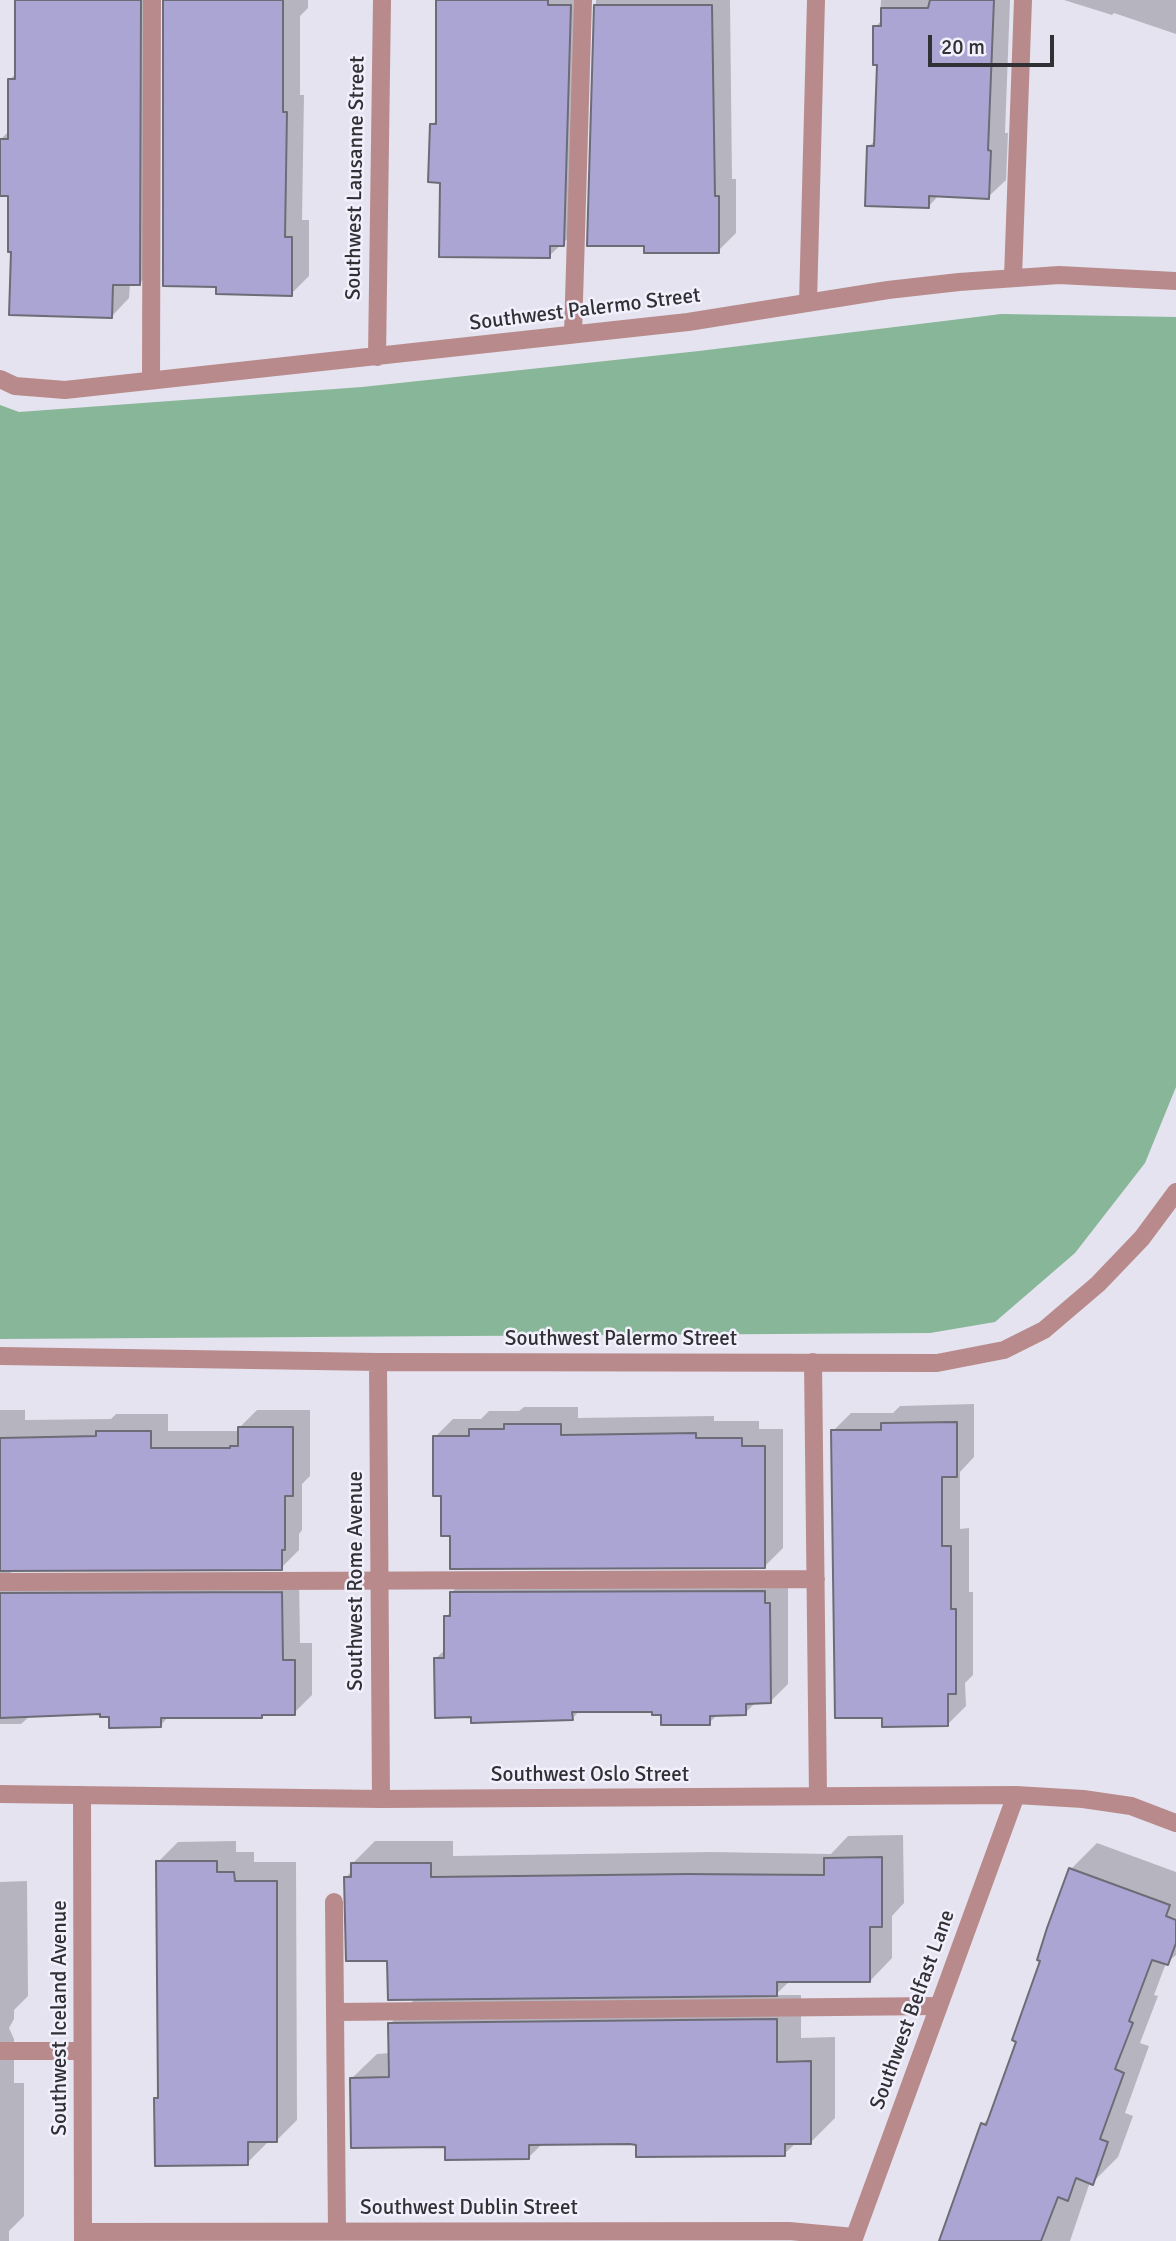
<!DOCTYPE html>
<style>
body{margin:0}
#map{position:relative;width:1176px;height:2241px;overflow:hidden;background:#e4e3ef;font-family:Signika,sans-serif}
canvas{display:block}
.scale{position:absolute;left:928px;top:35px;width:126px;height:32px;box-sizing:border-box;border:4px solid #313135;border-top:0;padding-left:9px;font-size:21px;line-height:24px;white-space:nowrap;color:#313135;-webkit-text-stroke:5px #f1f0fc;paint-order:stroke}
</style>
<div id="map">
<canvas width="1176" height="2241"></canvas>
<div class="scale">20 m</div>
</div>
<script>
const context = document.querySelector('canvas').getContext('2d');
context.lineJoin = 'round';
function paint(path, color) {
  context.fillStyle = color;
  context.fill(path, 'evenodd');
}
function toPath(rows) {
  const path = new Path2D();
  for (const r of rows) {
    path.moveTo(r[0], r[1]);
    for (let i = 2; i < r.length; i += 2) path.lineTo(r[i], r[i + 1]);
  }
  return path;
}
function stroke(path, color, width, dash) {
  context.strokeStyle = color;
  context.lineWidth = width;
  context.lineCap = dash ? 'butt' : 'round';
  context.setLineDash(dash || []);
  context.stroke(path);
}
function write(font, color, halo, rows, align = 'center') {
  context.font = font + ' Signika,sans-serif';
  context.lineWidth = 5;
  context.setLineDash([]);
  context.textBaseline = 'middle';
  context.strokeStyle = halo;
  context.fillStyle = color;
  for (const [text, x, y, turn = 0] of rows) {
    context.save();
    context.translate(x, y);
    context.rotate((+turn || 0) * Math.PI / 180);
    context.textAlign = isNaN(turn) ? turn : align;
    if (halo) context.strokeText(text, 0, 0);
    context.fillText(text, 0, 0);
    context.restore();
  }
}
paint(toPath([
 [1001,314,1176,317,1176,1087,1145,1163,1075,1253,995,1322,930,1333,0,1339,0,405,19,412,362,387,699,351]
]), '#88b698');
paint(toPath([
 [11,0,158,0,157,266,139,284,130,284,129,298,112,316,12,250,10,194,0,140,10,130,10,79,17,73,17,0],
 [165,0,308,0,308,8,300,16,300,95,304,95,302,220,309,220,309,276,291,294],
 [437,0,588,0,581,226,549,256,442,181,432,125,438,118],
 [596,0,730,0,732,179,736,179,736,233,718,251,645,244,589,244],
 [881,0,1010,0,1005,133,1008,133,1006,180,988,197,939,195,928,207,869,146,876,140,879,63,875,27,880,22],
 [1064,0,1176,0,1176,34,1114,13,1112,15],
 [974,1404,974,1457,960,1472,960,1529,969,1528,969,1592,973,1592,973,1675,965,1683,966,1706,948,1724,833,1431,851,1413,893,1413,900,1406],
 [524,1407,578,1407,578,1418,714,1416,714,1421,759,1421,759,1429,783,1429,783,1548,765,1566,452,1535,435,1437,453,1419,481,1419,489,1411,519,1411],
 [0,1410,25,1410,25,1420,111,1419,116,1414,168,1414,168,1431,239,1431,239,1428,257,1410,310,1410,310,1476,302,1484,302,1530,299,1534,299,1550,281,1568,8,1569,12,1574,299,1575,300,1643,312,1643,312,1695,294,1713,265,1713,261,1716,169,1716,160,1726,102,1712,31,1715,21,1724,0,1724],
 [470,1575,788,1586,788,1684,770,1702,756,1702,745,1713,718,1714,709,1723,654,1710,580,1710,572,1719,473,1715,436,1658,446,1649,446,1617,452,1610,452,1592],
 [903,1835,904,1903,892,1916,892,1958,870,1981,790,1981,775,1995,801,1995,801,2038,835,2037,835,2118,810,2143,796,2143,784,2154,637,2144,543,2143,529,2157,447,2145,352,2078,377,2054,391,2053,390,2024,416,1998,388,1960,346,1877,353,1870,353,1863,375,1841,453,1841,453,1856,710,1852,831,1854,848,1836],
 [236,1841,236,1852,254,1852,254,1862,296,1862,297,2120,277,2140,267,2140,267,2143,247,2163,156,2099,160,2095,158,1862,178,1842],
 [1097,1843,1176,1872,1176,1955,1166,1963,1154,1995,1158,1996,1140,2043,1149,2046,1125,2113,1133,2116,1118,2157,1092,2183,1090,2182,1070,2241,940,2241,983,2124,991,2116,1018,2041,1071,1869],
 [27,1881,28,1996,14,2010,14,2019,9,2028,14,2039,14,2083,24,2083,24,2216,9,2231,9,2241,0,2241,0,1882]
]), '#0003');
const building = toPath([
 [15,0,141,0,140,285,113,285,112,318,9,315,11,252,8,252,8,196,0,196,0,139,8,139,8,79,15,79,15,0],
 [163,0,283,0,283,112,287,112,285,237,292,237,292,296,216,294,216,287,163,286,163,0],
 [436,0,548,0,548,5,571,5,564,246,550,246,550,258,439,257,440,183,428,182,430,124,436,124,436,0],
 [930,0,994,0,988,150,991,151,989,199,929,196,929,208,865,206,867,146,874,146,877,65,873,65,873,26,881,26,881,8,928,8,930,0],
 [594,5,712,5,715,196,719,196,719,253,644,253,644,246,587,246,594,5],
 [957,1422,957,1477,942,1477,942,1546,951,1546,951,1609,956,1609,956,1694,948,1694,948,1726,882,1727,882,1718,835,1718,831,1430,881,1430,881,1423,957,1422],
 [504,1424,561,1424,561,1435,696,1433,696,1438,742,1438,742,1446,765,1446,765,1568,450,1569,450,1536,441,1536,441,1496,433,1496,433,1436,469,1436,469,1429,504,1429,504,1424],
 [238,1427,293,1427,293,1496,285,1496,285,1550,282,1550,282,1570,0,1571,0,1438,96,1436,96,1431,151,1431,151,1448,230,1448,230,1446,238,1446,238,1427],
 [765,1591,765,1603,770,1603,771,1703,746,1704,746,1715,710,1716,710,1725,661,1725,661,1715,652,1715,652,1712,572,1712,573,1720,471,1723,471,1717,435,1718,434,1658,444,1658,444,1616,450,1616,450,1592,765,1591],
 [282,1592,283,1660,295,1660,295,1715,262,1715,262,1718,161,1718,161,1727,109,1728,109,1717,100,1717,100,1714,0,1718,0,1593,282,1592],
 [882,1857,882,1927,870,1927,870,1982,777,1982,777,1996,388,2000,387,1961,346,1961,344,1877,351,1877,351,1863,431,1863,431,1877,687,1874,824,1875,824,1858,882,1857],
 [156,1861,217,1861,217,1872,234,1872,235,1881,277,1881,277,2142,248,2142,248,2165,155,2166,154,2098,158,2098,156,1861],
 [1069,1868,1170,1905,1166,1916,1176,1920,1176,1943,1168,1965,1152,1960,1129,2021,1133,2023,1115,2069,1124,2073,1100,2139,1108,2142,1093,2185,1076,2178,1068,2201,1058,2197,1041,2241,939,2241,981,2123,986,2125,1016,2042,1012,2040,1040,1961,1037,1960,1047,1928,1069,1868],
 [777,2019,777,2062,811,2061,811,2144,785,2144,785,2156,636,2157,636,2145,630,2144,529,2145,529,2159,445,2160,445,2147,351,2148,350,2078,389,2077,388,2023,777,2019]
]);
paint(building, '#aba5d3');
stroke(building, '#6d6b76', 2);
stroke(toPath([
 [1013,277,1023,0],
 [573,334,583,0],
 [151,380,152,0],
 [813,1362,818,1796],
 [0,1582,816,1579],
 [334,1902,337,2231],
 [335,2012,938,2006],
 [0,2051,82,2051]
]), '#b88a8b', 18);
stroke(toPath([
 [808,303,816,0],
 [377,357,382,0],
 [0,379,15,386,65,390,688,322,888,290,959,282,1059,275,1176,281],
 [0,1356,378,1362,937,1363,1004,1350,1044,1330,1098,1284,1142,1238,1176,1192],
 [378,1362,381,1799],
 [0,1794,381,1799,1016,1795,1083,1799,1131,1806,1176,1823],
 [82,1795,83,2241],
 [83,2232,789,2231,854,2237],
 [853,2241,1016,1795]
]), '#b88a8b', 18);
write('21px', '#313135', '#f1f0fc', [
 ["Southwest Lausanne Street",356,178,-89],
 ["Southwest Palermo Street",585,310,-7],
 ["Southwest Palermo Street",621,1339],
 ["Southwest Rome Avenue",356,1581,-90],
 ["Southwest Oslo Street",590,1775],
 ["Southwest Belfast Lane",913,2010,-70],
 ["Southwest Iceland Avenue",60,2018,-90],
 ["Southwest Dublin Street",469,2208]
]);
</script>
